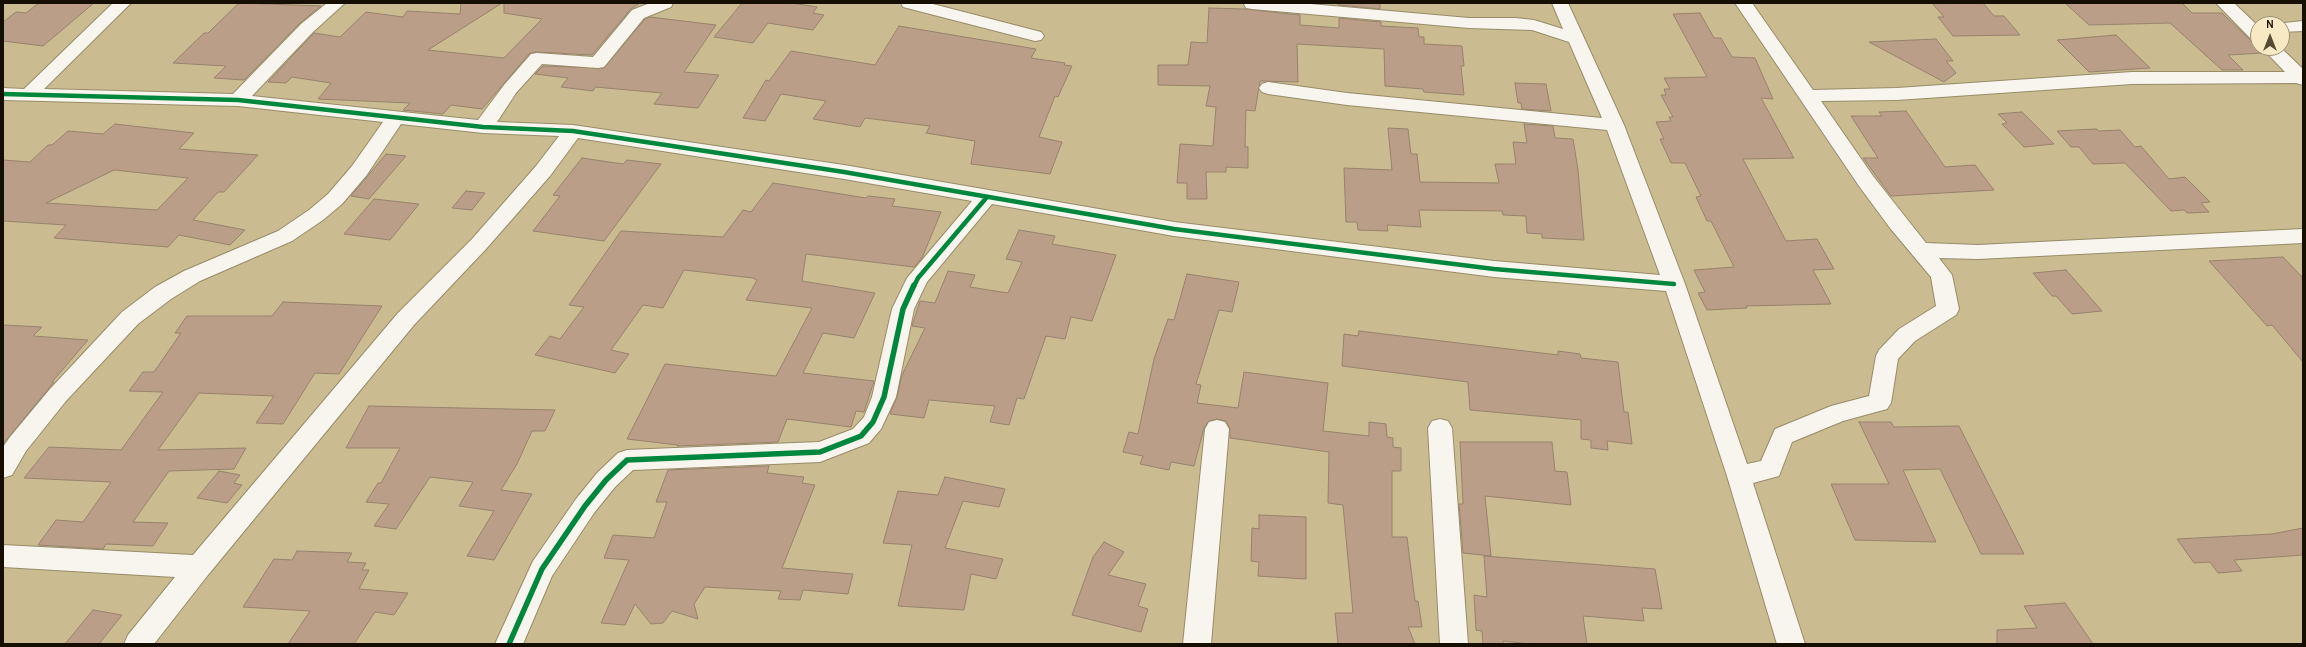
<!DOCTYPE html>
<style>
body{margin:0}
#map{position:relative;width:2306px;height:647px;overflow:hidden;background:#cabb91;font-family:Karla,sans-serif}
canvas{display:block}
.frame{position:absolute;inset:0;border:4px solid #160e00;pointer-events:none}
.north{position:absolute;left:2250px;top:16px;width:40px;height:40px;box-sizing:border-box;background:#f6e9c3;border:1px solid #9c9175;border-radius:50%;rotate:0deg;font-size:11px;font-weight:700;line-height:16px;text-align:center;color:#160e00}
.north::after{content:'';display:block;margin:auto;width:14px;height:18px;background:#554b33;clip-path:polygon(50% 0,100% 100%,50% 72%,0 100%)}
</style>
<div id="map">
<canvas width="2306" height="647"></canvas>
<div class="frame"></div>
<div class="north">N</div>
</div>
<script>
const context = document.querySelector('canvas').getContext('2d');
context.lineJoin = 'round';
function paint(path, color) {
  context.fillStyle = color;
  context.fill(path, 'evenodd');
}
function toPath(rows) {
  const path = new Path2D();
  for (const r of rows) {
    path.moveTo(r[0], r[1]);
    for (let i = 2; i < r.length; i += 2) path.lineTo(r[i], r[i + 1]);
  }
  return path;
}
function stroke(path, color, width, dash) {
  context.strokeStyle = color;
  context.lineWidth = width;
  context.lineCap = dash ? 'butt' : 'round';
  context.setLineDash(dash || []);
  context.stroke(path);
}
const building = toPath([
 [39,3,94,3,43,46,3,41,3,22,16,12,26,13,39,3],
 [239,3,321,6,300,23,244,80,214,78,226,66,173,63,204,33,208,33,239,3],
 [461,3,502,3,428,50,504,58,542,19,504,13,504,3,640,3,631,9,592,55,537,52,530,53,482,109,451,105,443,114,403,110,410,103,318,99,331,83,292,77,286,83,268,82,314,33,340,37,366,12,403,17,407,11,460,14,461,3],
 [742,3,792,3,817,7,813,13,824,15,813,30,768,23,753,43,714,37,742,3],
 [1338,3,1380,3,1380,9,1338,5,1338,3],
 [1932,3,1983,3,1994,16,2004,16,2020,35,1953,36,1938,17,1944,17,1932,3],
 [2065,3,2182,3,2192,13,2222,13,2264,53,2228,55,2243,70,2222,70,2170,23,2089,25,2065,3],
 [1209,8,1245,9,1300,15,1300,25,1339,28,1339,18,1381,22,1381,26,1418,28,1419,37,1424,37,1424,44,1462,46,1464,66,1461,66,1464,95,1424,92,1423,89,1385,86,1384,49,1297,44,1298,82,1260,81,1255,111,1246,110,1245,147,1248,147,1248,168,1226,167,1226,172,1206,172,1207,199,1187,199,1187,183,1177,183,1180,144,1213,146,1216,107,1206,106,1210,86,1158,85,1158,65,1188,65,1191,42,1207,43,1209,8],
 [1700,13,1714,38,1721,38,1732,57,1755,58,1773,99,1761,98,1794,158,1743,159,1786,241,1817,239,1834,269,1813,270,1831,304,1746,306,1747,308,1707,310,1698,293,1705,292,1694,270,1734,267,1711,221,1707,221,1696,197,1701,196,1685,163,1671,163,1660,139,1664,139,1656,122,1671,121,1669,117,1673,117,1661,95,1666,95,1664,89,1670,89,1664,78,1707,77,1673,14,1700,13],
 [650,17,716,25,684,72,719,75,698,108,654,104,662,93,595,87,593,91,561,87,568,78,535,74,543,66,604,68,645,19,650,17],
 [899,26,1036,49,1031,58,1065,63,1064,65,1072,66,1058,97,1055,96,1039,137,1062,142,1050,174,971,164,975,141,926,133,930,126,865,118,860,127,813,119,826,101,781,94,765,121,743,118,766,80,769,81,791,51,875,65,899,26],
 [2116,35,2150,68,2089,72,2057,40,2116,35],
 [1936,39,1953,61,1946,61,1956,73,1944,82,1869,42,1936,39],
 [1515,83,1546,84,1551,111,1522,109,1521,103,1518,103,1515,83],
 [1906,111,1945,167,1975,165,1994,190,1891,196,1863,158,1878,158,1851,116,1882,116,1879,112,1906,111],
 [2022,112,2054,144,2024,147,2002,124,2007,123,1998,114,2022,112],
 [115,124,194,133,179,149,258,155,224,192,218,192,193,220,245,230,230,245,179,235,168,247,54,238,66,225,3,221,3,160,30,162,48,145,52,145,68,131,103,134,115,124],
 [114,170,188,178,157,210,46,203,114,170],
 [1524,124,1553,126,1555,138,1573,139,1578,170,1584,240,1542,238,1542,234,1527,233,1526,216,1503,215,1502,211,1419,210,1421,227,1387,225,1388,231,1358,230,1357,222,1346,222,1344,168,1392,170,1388,128,1408,129,1411,154,1417,154,1420,182,1499,183,1495,164,1516,164,1513,142,1527,143,1524,124],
 [2096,129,2099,131,2120,130,2135,147,2141,146,2169,179,2185,177,2210,202,2201,203,2209,212,2187,213,2184,210,2171,211,2125,163,2093,164,2079,147,2071,147,2057,131,2096,129],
 [386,154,406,156,369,199,351,196,386,154],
 [582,158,623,164,627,160,661,164,604,241,533,231,560,196,553,195,582,158],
 [773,183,866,198,868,196,895,199,892,206,941,212,922,258,914,267,806,254,802,281,875,293,854,338,823,333,803,373,874,381,864,412,856,411,851,427,787,419,778,442,677,446,678,445,627,439,665,364,776,376,812,308,746,300,757,280,753,278,684,270,663,308,643,305,611,350,629,354,615,373,535,355,550,336,560,339,584,307,569,305,621,231,723,237,743,210,751,212,773,183],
 [466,191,485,193,472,210,452,208,466,191],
 [374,199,419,204,390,240,344,234,374,199],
 [1019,230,1055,236,1052,244,1116,255,1092,321,1071,317,1065,339,1046,336,1024,399,1017,398,1009,425,990,422,995,406,929,400,924,418,890,414,897,397,902,375,925,328,912,326,920,301,935,303,948,271,975,275,970,287,1008,293,1022,262,1006,259,1019,230],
 [2283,257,2303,278,2303,362,2272,325,2267,326,2209,261,2283,257],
 [2066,270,2102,311,2072,314,2056,296,2052,296,2033,273,2066,270],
 [1187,274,1239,282,1232,312,1219,310,1196,384,1201,385,1197,403,1238,408,1244,372,1328,383,1323,431,1369,436,1369,422,1386,424,1387,437,1393,438,1393,447,1401,448,1401,471,1392,471,1392,537,1407,537,1415,601,1418,601,1422,627,1408,627,1415,644,1338,644,1335,613,1353,613,1343,505,1328,503,1329,452,1230,438,1230,429,1226,421,1217,419,1209,421,1204,428,1194,466,1171,462,1169,470,1140,464,1143,456,1123,452,1129,432,1138,434,1154,359,1168,319,1174,320,1187,274],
 [283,302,382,306,339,374,315,373,283,424,256,423,274,396,199,393,158,450,246,448,234,469,169,471,133,522,168,523,153,546,106,544,103,549,38,545,56,520,83,522,111,482,24,478,49,447,121,450,163,392,129,391,143,372,154,372,181,333,175,333,187,316,272,316,283,302],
 [3,325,42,327,33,336,88,340,52,382,54,382,3,444,3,325],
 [1359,331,1558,355,1558,351,1580,354,1581,358,1618,362,1624,412,1628,412,1632,444,1607,441,1608,450,1591,448,1591,440,1581,439,1581,420,1470,410,1468,382,1342,366,1344,334,1358,336,1359,331],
 [369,406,555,410,545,431,532,431,517,464,501,490,532,494,494,560,467,556,494,511,459,506,473,482,430,477,396,529,374,526,389,504,366,502,378,483,381,483,400,448,346,448,369,406],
 [1859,422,1891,422,1894,427,1959,426,2024,554,1981,554,1940,469,1903,470,1936,542,1855,540,1831,484,1889,484,1859,422],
 [1460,442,1552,442,1555,471,1567,472,1571,505,1485,496,1491,556,1463,553,1459,504,1463,504,1460,442],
 [769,466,767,473,804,477,802,483,815,485,782,568,853,574,848,594,803,590,800,600,778,599,781,591,705,587,694,604,698,619,672,611,663,623,651,624,635,604,625,625,601,623,629,560,604,558,613,535,654,538,667,502,656,502,668,470,769,466],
 [219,471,240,475,234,483,242,485,227,503,197,498,219,471],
 [945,477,1005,489,999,507,963,501,945,548,1003,559,996,579,971,574,964,610,898,606,912,545,883,543,898,491,938,495,945,477],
 [1259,515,1306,517,1306,579,1258,576,1259,562,1251,561,1252,528,1259,529,1259,515],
 [2303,528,2303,555,2234,560,2242,571,2218,573,2210,562,2194,563,2177,539,2272,534,2303,528],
 [1104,542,1124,552,1108,575,1146,584,1138,606,1148,609,1141,632,1072,615,1093,557,1104,542],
 [297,551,352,553,347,562,366,563,362,570,369,570,359,589,408,593,394,615,375,612,354,644,288,644,310,611,243,607,274,559,292,560,297,551],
 [1484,556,1655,569,1662,609,1642,608,1644,621,1583,616,1587,644,1531,644,1503,641,1503,644,1483,644,1482,631,1476,630,1474,595,1487,597,1484,556],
 [2065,603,2093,644,1997,644,1997,630,2037,628,2024,606,2065,603],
 [93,610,122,615,99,644,65,644,93,610]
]);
paint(building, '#bb9e88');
stroke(building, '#97826d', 1);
const minor = toPath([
 [113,3,131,3,44,89,233,94,301,24,327,3,345,3,313,32,252,96,478,120,504,85,531,54,537,53,593,57,632,10,650,3,673,3,671,7,644,18,604,67,598,68,542,64,516,93,497,122,573,125,844,165,1174,222,1494,261,1660,275,1607,130,1347,105,1268,94,1262,92,1259,88,1262,84,1268,82,1347,93,1602,118,1569,42,1532,30,1469,28,1252,9,1246,8,1244,4,1299,3,1469,18,1515,18,1534,20,1563,29,1552,3,1568,3,1624,125,1685,284,1747,464,1761,461,1775,429,1831,406,1869,396,1876,356,1879,350,1899,329,1936,306,1931,277,1890,228,1859,186,1735,3,1752,3,1813,90,1897,88,2132,72,2285,72,2262,48,2281,48,2303,69,2303,85,2296,83,2132,84,1897,100,1821,101,1873,176,1926,243,1978,245,2303,229,2303,243,1978,259,1939,258,1952,275,1959,309,1956,315,1915,341,1898,359,1891,403,1887,409,1843,421,1792,442,1779,476,1753,483,1805,644,1777,644,1727,476,1666,291,1494,277,1174,236,992,204,927,282,914,309,896,397,881,429,869,443,820,462,633,470,615,487,594,513,552,576,523,644,495,644,533,561,576,499,597,473,618,453,627,450,819,442,853,429,864,417,872,397,892,309,907,278,972,201,844,179,578,138,550,176,486,249,414,325,208,575,154,644,124,644,128,635,175,577,3,567,3,545,193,555,398,313,472,239,536,166,559,136,483,133,401,124,366,176,342,204,323,220,292,241,200,281,171,299,138,324,66,401,26,451,12,475,3,478,3,447,10,437,50,389,122,312,155,287,184,271,278,231,309,210,328,194,352,166,383,122,238,106,3,100,3,88,24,89,113,3],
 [901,3,929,3,1041,32,1044,36,1041,40,1035,41,903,7,901,3],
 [2216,3,2234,3,2258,26,2258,41,2252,40,2216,3],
 [2303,21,2303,31,2282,32,2282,24,2275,24,2303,21],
 [1440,419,1448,421,1452,428,1468,644,1440,644,1428,428,1432,421,1440,419],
 [1217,420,1225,422,1229,429,1211,644,1183,644,1205,429,1209,422,1217,420]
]);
stroke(minor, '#988c69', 2);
paint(minor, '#f7f5ee');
stroke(toPath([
 [3,94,238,100,483,127,573,131,844,172,1174,229,1494,269,1674,284],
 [914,286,918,278,987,197]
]), '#00873e', 4.5);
stroke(toPath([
 [509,644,542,569,585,506,606,480,627,460,820,452,861,436,873,422,884,397,903,309,914,285]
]), '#00873e', 5.5);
</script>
